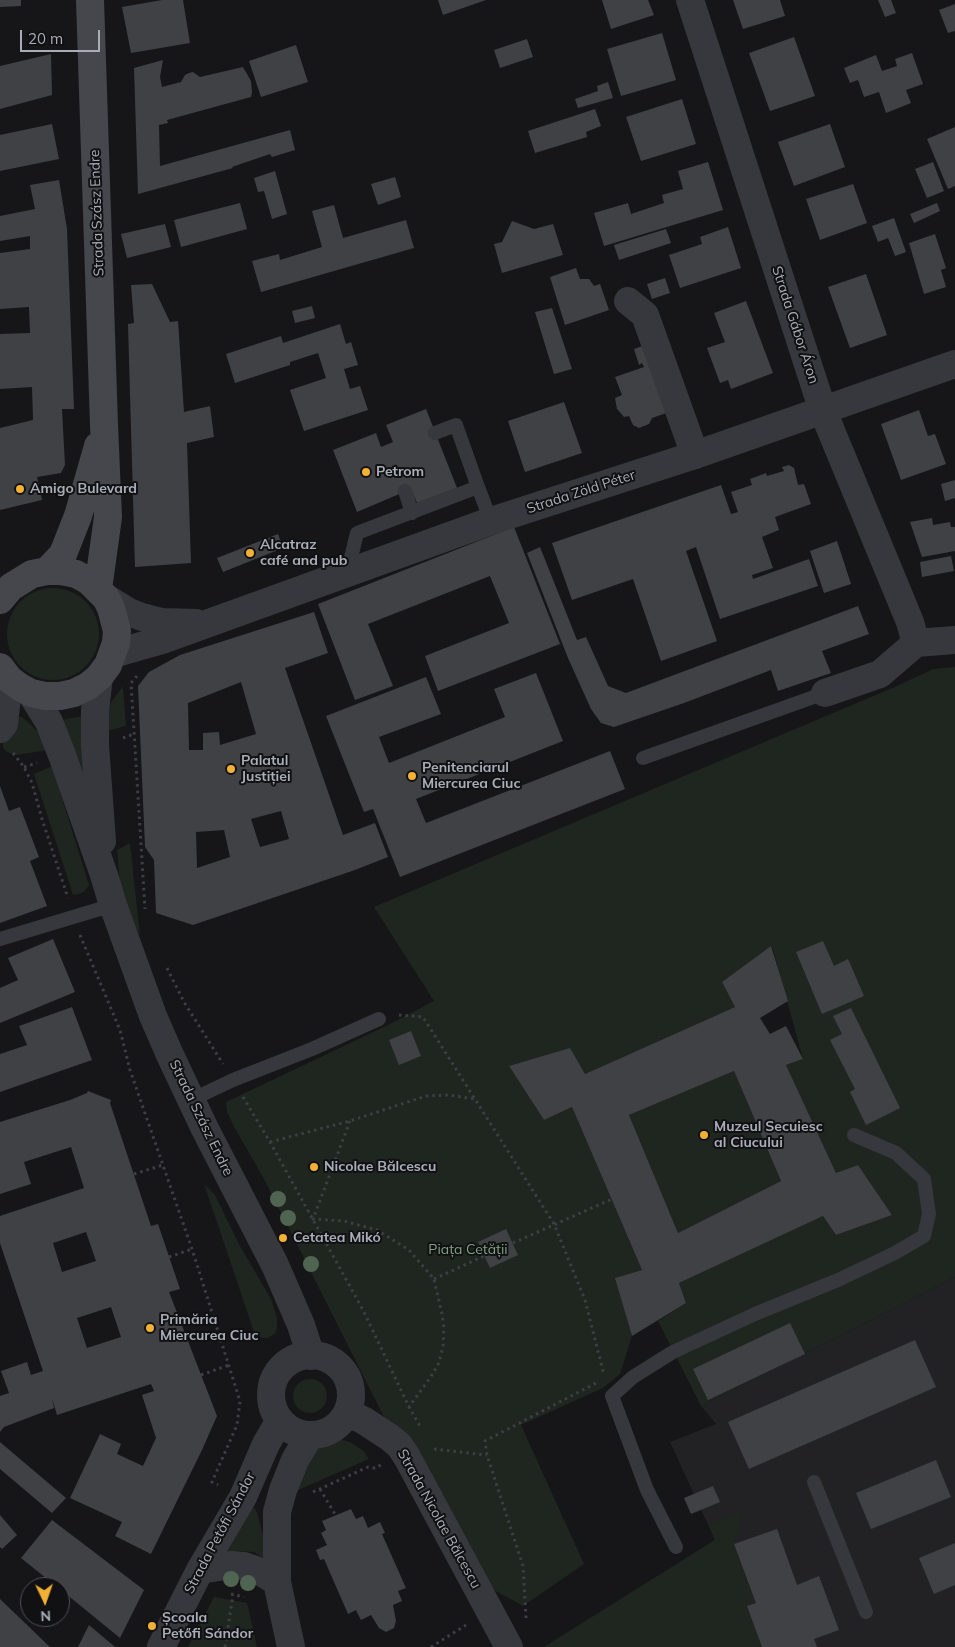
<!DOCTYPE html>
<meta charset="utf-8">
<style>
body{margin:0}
#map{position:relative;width:955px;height:1647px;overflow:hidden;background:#161618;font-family:Mulish,sans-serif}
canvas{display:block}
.north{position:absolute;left:20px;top:1577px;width:50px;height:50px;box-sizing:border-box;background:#111113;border:1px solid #4d4f55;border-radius:50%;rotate:177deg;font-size:14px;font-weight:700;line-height:20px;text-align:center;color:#a8adb8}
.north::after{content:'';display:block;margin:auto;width:18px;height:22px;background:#f2b134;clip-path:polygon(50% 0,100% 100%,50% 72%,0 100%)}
.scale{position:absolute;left:20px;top:30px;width:80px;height:22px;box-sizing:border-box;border:2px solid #a8adb8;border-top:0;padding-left:6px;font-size:15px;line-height:18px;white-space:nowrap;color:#a8adb8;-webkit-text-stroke:4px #111113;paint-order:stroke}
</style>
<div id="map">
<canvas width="955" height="1647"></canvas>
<div class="north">N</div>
<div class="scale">20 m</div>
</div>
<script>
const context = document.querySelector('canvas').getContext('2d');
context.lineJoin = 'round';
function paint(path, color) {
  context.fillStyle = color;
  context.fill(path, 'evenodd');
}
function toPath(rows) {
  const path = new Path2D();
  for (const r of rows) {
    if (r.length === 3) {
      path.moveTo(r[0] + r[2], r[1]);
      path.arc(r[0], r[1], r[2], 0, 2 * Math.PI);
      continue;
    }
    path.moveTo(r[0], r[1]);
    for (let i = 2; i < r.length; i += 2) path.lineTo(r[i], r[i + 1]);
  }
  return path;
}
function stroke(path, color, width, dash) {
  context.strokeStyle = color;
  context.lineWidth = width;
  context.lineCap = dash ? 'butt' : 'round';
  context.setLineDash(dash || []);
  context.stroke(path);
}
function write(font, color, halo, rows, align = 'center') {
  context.font = font + ' Mulish,sans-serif';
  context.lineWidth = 4;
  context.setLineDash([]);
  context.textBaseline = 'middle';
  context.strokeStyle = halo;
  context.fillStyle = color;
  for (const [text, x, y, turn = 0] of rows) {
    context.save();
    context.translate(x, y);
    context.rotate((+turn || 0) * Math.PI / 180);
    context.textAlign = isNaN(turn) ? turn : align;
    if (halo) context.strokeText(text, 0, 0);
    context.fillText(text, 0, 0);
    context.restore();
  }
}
paint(toPath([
 [955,1277,955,1647,544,1647,715,1540,670,1442,716,1424,701,1406]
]), '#222225');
paint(toPath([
 [53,634,46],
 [955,667,955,1277,701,1406,658,1321,686,1303,679,1283,823,1216,836,1235,892,1215,858,1165,836,1173,786,1065,803,1059,772,946,722,982,735,1007,585,1074,570,1049,509,1066,544,1120,572,1107,642,1270,616,1278,632,1336,620,1374,603,1388,521,1425,584,1564,523,1606,483,1584,392,1433,263,1177,234,1127,227,1112,226,1102,386,1026,434,1001,374,907,897,686,933,669],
 [123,686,126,726,103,732,106,713,112,701],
 [83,716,85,791,62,720],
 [15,717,22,717,31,725,42,736,48,750,16,755,7,752,3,748,3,741],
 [52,766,89,885,84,892,79,894,73,895,34,774],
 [130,843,140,936,126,907,120,884,117,850],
 [734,1071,781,1181,678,1233,629,1115],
 [204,1184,215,1195,240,1246,271,1299,277,1318,277,1328,275,1333,268,1338,262,1338,254,1332],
 [310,1396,17],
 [339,1439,350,1442,364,1451,369,1459,289,1494,316,1448,331,1440],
 [252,1507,255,1508,258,1516,264,1539,267,1558,263,1558,254,1552,239,1551,229,1554,227,1551],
 [743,1511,734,1544,756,1603,747,1606,762,1647,544,1647,715,1540,709,1525],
 [214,1597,247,1603,257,1647,188,1647]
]), '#1e261f');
paint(toPath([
 [0,0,21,0,21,6,0,7],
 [162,0,183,0,190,43,131,53,122,7],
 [438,0,486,0,443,15],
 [602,0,648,0,654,15,611,29],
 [733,0,780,0,785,16,743,29],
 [878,0,891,0,896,13,885,17],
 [955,4,955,31,948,33,939,10],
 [662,33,676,80,621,96,607,49],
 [794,37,815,96,770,111,749,53],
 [527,39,533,57,500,68,494,50],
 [296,45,308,82,261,97,249,61],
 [912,53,923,84,906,90,911,103,886,113,879,92,864,97,858,80,850,83,844,68,876,55,882,71,897,66,895,59],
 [51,54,52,95,0,109,0,66],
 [163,60,160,77,162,87,181,82,185,75,189,73,193,72,200,77,243,67,251,81,252,92,251,97,167,120,168,123,159,125,160,166,290,130,295,150,272,157,270,154,232,167,233,168,138,194,134,68],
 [608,82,613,98,578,108,575,99,598,91,597,86],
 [682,99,696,144,641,161,626,117],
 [595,109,601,126,586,132,587,137,535,153,528,131],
 [52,124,59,159,0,171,0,135],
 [830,124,845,167,794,186,778,142],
 [955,127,955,186,948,189,927,139],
 [708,162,723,210,604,246,594,213,628,203,631,214,664,203,662,195,683,189,678,171],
 [933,162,944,191,927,198,915,169],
 [275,171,287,214,272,219,264,191,258,192,254,178],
 [395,177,401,197,378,205,371,184],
 [59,180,67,229,74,409,62,409,65,465,61,473,37,477,42,500,0,510,0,428,33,420,32,387,0,389,0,334,30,333,29,307,0,309,0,253,30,249,30,236,0,241,0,216,35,209,30,185],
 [853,184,867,223,820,240,806,199],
 [240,203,247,229,181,247,174,220],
 [937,203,940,211,914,223,910,214],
 [334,205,343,238,406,220,414,248,261,292,252,261,279,254,280,260,322,247,312,211],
 [894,218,906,252,895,256,888,238,878,242,872,226],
 [512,221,534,229,553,224,563,255,502,273,494,244,502,242],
 [165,224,171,247,127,258,121,234],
 [728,227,741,268,680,288,669,255,702,244,700,237],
 [666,229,671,243,619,260,614,245],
 [935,234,946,268,941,270,946,287,924,294,909,243],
 [576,268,580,279,589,279,594,286,600,284,609,310,565,325,550,277],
 [866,274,887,335,850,348,828,287],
 [665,278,670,293,652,299,647,284],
 [152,284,170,322,178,321,184,412,210,406,214,437,187,443,191,563,135,567,128,324,134,323,131,285],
 [746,301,773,373,731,389,728,380,720,383,707,348,725,342,714,313],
 [312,306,315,318,295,323,292,311],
 [552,308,572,369,554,374,535,312],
 [340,324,346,344,351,342,358,365,344,369,350,389,360,386,368,410,304,431,290,390,326,378,318,353,290,362,290,365,235,383,226,354,281,336,283,343],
 [648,344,672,411,652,418,649,424,639,428,633,425,629,416,624,417,617,409,615,398,622,395,615,377,644,367,642,363,639,365,634,349],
 [564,402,582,453,525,472,508,421],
 [426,409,457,488,417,503,411,489,357,512,333,450,376,433,381,447,393,442,386,425],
 [919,410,928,436,935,434,946,464,901,480,881,424],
 [789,465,794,468,798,485,804,484,811,504,775,517,779,530,762,537,773,568,752,575,753,579,809,559,818,586,720,619,696,547,686,551,717,641,661,661,633,579,572,600,552,543,721,485,731,514,738,512,731,492,752,485,750,479,766,473,767,476,784,471,782,467],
 [955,480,955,498,945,501,941,484],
 [932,518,933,525,950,522,951,527,955,527,955,551,922,557,910,522],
 [514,527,560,644,438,691,425,656,509,623,490,576,368,624,393,686,355,700,318,604],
 [278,534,283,548,223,572,217,558],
 [837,541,851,584,824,593,810,551],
 [540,547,577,640,586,637,608,686,626,693,858,606,869,634,822,651,831,673,778,691,771,670,684,703,614,727,601,723,591,709,568,658,527,553],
 [951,556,954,571,922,577,920,562],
 [314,612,328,653,285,668,343,835,375,823,388,857,355,870,193,925,156,913,154,860,145,847,138,686,149,672,180,655],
 [241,682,256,734,220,745,219,732,203,733,203,750,189,750,188,703],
 [281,811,289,839,260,847,251,819],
 [224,830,230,857,197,868,196,832],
 [536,673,563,741,416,799,426,823,610,751,625,789,400,877,373,809,364,812,326,716,426,677,441,714,379,737,389,763,505,717,494,689],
 [0,786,9,811,20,807,39,857,30,861,47,906,0,923],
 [53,939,75,992,0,1023,0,988,18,980,8,958],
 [823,941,834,966,848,959,864,996,822,1014,796,952],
 [771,946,788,1001,760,1018,770,1034,786,1026,803,1059,786,1065,836,1173,858,1165,892,1215,836,1235,823,1216,679,1283,686,1303,632,1336,615,1278,642,1270,572,1107,544,1120,509,1066,570,1048,585,1074,735,1007,722,982],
 [734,1071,781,1181,678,1233,629,1115],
 [72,1007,92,1060,0,1092,0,1054,27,1045,19,1026],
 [851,1008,900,1108,866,1125,850,1092,855,1089,830,1040,842,1034,833,1016],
 [411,1031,421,1056,399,1065,389,1040],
 [88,1091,111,1100,110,1103,151,1226,158,1224,180,1289,169,1292,217,1416,202,1450,151,1554,115,1536,122,1522,70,1498,100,1434,121,1444,117,1454,143,1466,156,1438,142,1395,154,1391,151,1384,57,1415,52,1398,54,1408,4,1427,0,1432,0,1396,9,1393,1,1371,27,1362,31,1375,43,1371,0,1243,0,1216,84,1188,71,1147,24,1162,31,1184,0,1194,0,1122,70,1100,87,1093],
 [86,1232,96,1261,62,1272,53,1243],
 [111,1307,121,1337,87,1348,77,1318],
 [506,1229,518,1255,490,1268,478,1242],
 [790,1323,805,1354,708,1400,693,1369],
 [915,1340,936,1387,749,1469,728,1422],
 [0,1442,66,1498,52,1513,0,1469],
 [936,1460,951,1497,871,1529,856,1493],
 [713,1486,720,1502,691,1514,684,1498],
 [351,1509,356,1519,363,1516,368,1528,380,1522,385,1533,382,1534,406,1588,398,1591,402,1601,393,1605,396,1621,394,1628,386,1632,379,1628,371,1615,361,1620,356,1610,348,1614,324,1559,320,1560,316,1550,327,1545,321,1533,326,1530,322,1521],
 [0,1515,17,1535,2,1549,0,1547],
 [52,1520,144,1590,120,1638,60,1589,60,1587,57,1587,21,1558],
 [777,1529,797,1585,819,1576,839,1630,814,1639,817,1647,762,1647,747,1606,756,1603,734,1544],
 [955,1543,955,1585,934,1594,919,1558],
 [0,1599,50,1647,0,1647],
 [89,1625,115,1647,78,1647]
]), '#404145');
stroke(toPath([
 [137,676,131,683,145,909],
 [123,738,134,734],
 [13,753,24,767,32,783,42,819,68,898],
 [24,767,37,763],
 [80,935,120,1030,130,1070,192,1249,240,1401,237,1425,212,1482,218,1485],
 [167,968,184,1002,223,1064],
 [399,1015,423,1017,554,1224,585,1300,604,1375],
 [243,1097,270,1142,363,1310,409,1407,420,1426],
 [350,1121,313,1219,344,1221,377,1230,409,1250,434,1279,442,1314,444,1329,443,1346,439,1363,430,1378,409,1407],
 [270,1142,350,1121,426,1096,449,1095,475,1099],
 [134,1174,163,1165],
 [513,1243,612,1199],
 [169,1257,192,1249],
 [434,1279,484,1256],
 [201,1375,229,1365],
 [434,1449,487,1455],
 [320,1489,336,1516],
 [313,1492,368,1467,375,1468,381,1465],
 [231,1594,244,1597],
 [526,1618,523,1566,487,1455,485,1441,596,1383],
 [225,1647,233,1595],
 [431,1647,466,1625]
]), '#3d3f44', 3, [2.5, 4]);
stroke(toPath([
 [435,433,456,425,478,487],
 [405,491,412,513],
 [347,574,357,533,478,487,491,521],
 [643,758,825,693],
 [0,939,113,905],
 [191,1100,233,1080,312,1049,379,1019],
 [814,1482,866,1612],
 [676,1547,647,1490,612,1396,633,1377,673,1352,755,1314,838,1280,895,1253,924,1236,929,1214,924,1179,896,1153,854,1135]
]), '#37383d', 14);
stroke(toPath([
 [690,0,823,411,910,622,916,643],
 [628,301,645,315,695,455],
 [825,693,880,674,916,643,955,640],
 [0,729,4,724,9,679]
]), '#37383d', 28);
stroke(toPath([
 [106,598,129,612,142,617,162,622,196,623],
 [113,654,162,640,491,521,695,455,955,364],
 [99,677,95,710,95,745,102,841],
 [31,693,49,722,62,755,104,875,113,905,153,1016,170,1055,204,1127,275,1265,301,1325,311,1356],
 [311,1395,40],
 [347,1413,363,1420,389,1437,399,1445,407,1457,509,1647],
 [200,1570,231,1565,244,1566,261,1572,277,1582],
 [161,1647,200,1570,243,1497,266,1444,280,1420],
 [291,1647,277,1582,277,1512,283,1490,295,1460,310,1435]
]), '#37383d', 28);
stroke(toPath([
 [90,0,104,425,108,517,98,589],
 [47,571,63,554,78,516,98,446],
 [0,600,11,587,32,574,47,571,61,571,76,574,89,581,106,598,111,608,117,631,116,643,108,665,99,677,88,686,74,693,60,696,45,696,31,693,20,687,9,679,0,667]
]), '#45474d', 28);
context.fillStyle = '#506452';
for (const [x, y] of [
 [278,1199],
 [288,1218],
 [311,1264],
 [231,1579],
 [248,1583]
]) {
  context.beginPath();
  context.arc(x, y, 8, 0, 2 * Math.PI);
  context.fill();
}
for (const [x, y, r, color] of [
 [366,472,5,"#f2b134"],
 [20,489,5,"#f2b134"],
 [250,553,5,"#f2b134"],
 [231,769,5,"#f2b134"],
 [412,776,5,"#f2b134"],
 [704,1135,5,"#f2b134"],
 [314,1167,5,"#f2b134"],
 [283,1238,5,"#f2b134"],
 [150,1328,5,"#f2b134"],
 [152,1626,5,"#f2b134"]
]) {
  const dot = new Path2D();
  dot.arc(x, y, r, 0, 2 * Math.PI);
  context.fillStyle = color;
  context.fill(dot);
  stroke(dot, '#111113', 2);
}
write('14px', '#a8adb8', '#111113', [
 ["Strada Szász Endre",97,213,-92],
 ["Strada Gábor Áron",795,325,72],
 ["Strada Zöld Péter",581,492,-18],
 ["Strada Szász Endre",201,1118,64],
 ["Strada Nicolae Bălcescu",439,1519,61],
 ["Strada Petőfi Sándor",220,1533,-62]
]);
write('bold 14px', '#a8adb8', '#111113', [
 ["Petrom",376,472],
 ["Amigo Bulevard",30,489],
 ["Alcatraz",260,545],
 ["café and pub",260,561],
 ["Palatul",241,761],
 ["Justiției",241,777],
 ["Penitenciarul",422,768],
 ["Miercurea Ciuc",422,784],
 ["Muzeul Secuiesc",714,1127],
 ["al Ciucului",714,1143],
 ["Nicolae Bălcescu",324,1167],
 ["Cetatea Mikó",293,1238],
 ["Primăria",160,1320],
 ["Miercurea Ciuc",160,1336],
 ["Școala",162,1618],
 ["Petőfi Sándor",162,1634]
], 'left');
write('14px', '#7fa381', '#111113', [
 ["Piața Cetății",468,1250]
]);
</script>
